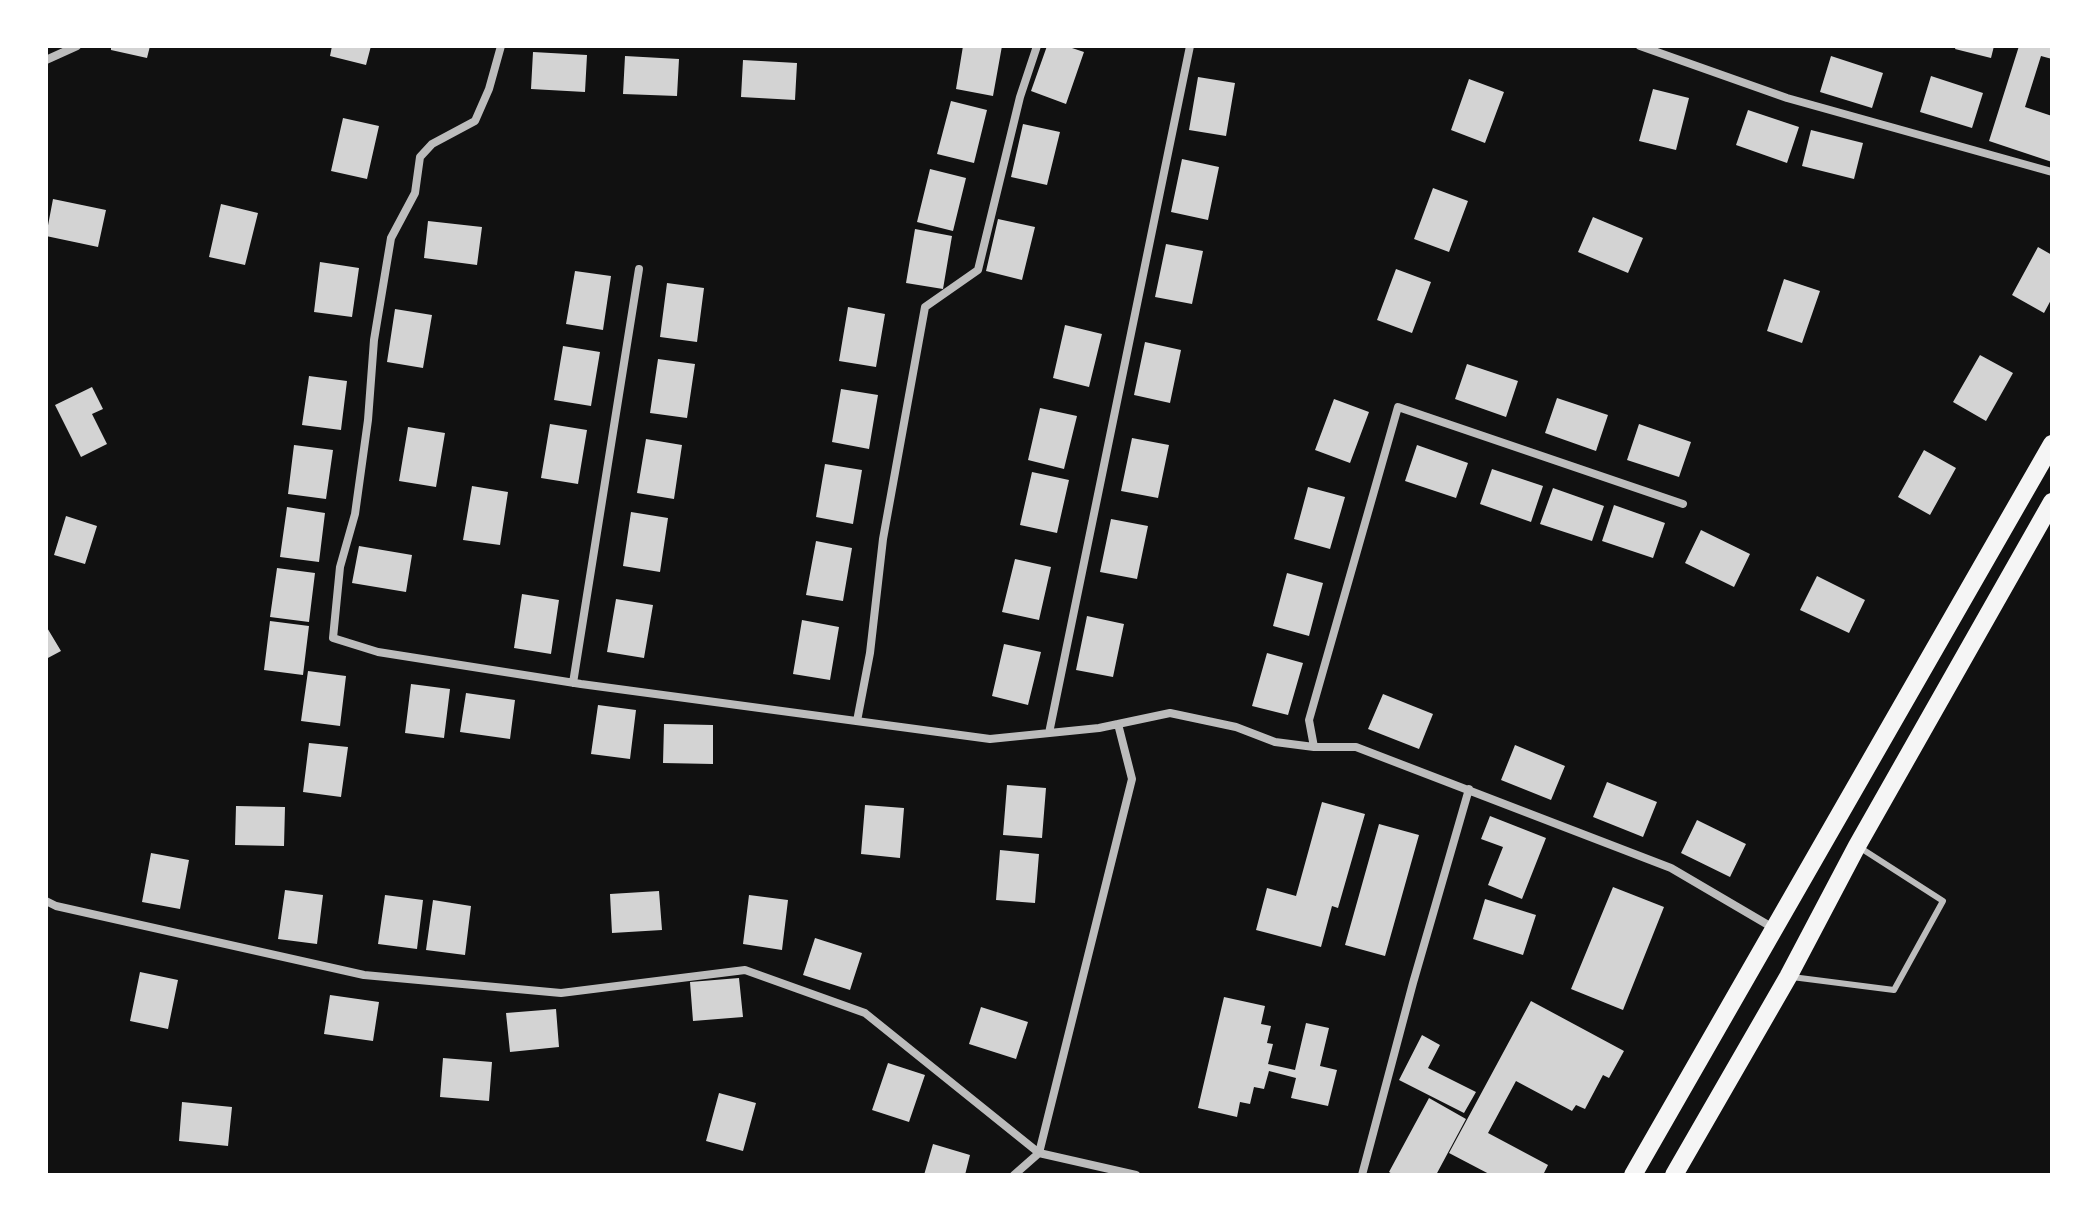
<!DOCTYPE html>
<style>
body{margin:0}
#map{position:relative;width:2098px;height:1221px;overflow:hidden;background:#111;font-family:"Roboto Condensed",sans-serif}
canvas{display:block}
.frame{position:absolute;inset:0;border:48px solid #fff;pointer-events:none}
</style>
<div id="map">
<canvas width="2098" height="1221"></canvas>
<div class="frame"></div>
</div>
<script>
const context = document.querySelector('canvas').getContext('2d');
context.lineJoin = 'round';
function paint(path, color) {
  context.fillStyle = color;
  context.fill(path, 'evenodd');
}
function toPath(rows) {
  const path = new Path2D();
  for (const r of rows) {
    path.moveTo(r[0], r[1]);
    for (let i = 2; i < r.length; i += 2) path.lineTo(r[i], r[i + 1]);
  }
  return path;
}
function stroke(path, color, width, dash) {
  context.strokeStyle = color;
  context.lineWidth = width;
  context.lineCap = dash ? 'butt' : 'round';
  context.setLineDash(dash || []);
  context.stroke(path);
}
paint(toPath([
 [111,46,150,46,147,58,111,50],
 [332,46,371,46,366,65,330,56],
 [963,46,1002,46,993,96,956,89],
 [1047,46,1066,46,1084,52,1066,104,1031,91],
 [1956,46,1994,46,1991,58,1955,49],
 [2019,46,2052,46,2052,59,2041,56,2025,107,2052,116,2052,162,1989,141],
 [533,52,587,55,585,92,531,89],
 [625,56,679,59,677,96,623,94],
 [1831,56,1883,73,1872,108,1820,92],
 [743,60,797,63,795,100,741,97],
 [1931,76,1983,93,1972,128,1920,112],
 [1198,77,1235,83,1226,136,1189,130],
 [1469,79,1504,92,1485,143,1451,130],
 [1653,89,1689,98,1676,150,1639,141],
 [951,101,987,110,974,163,937,154],
 [1748,110,1799,127,1787,163,1736,145],
 [343,118,379,126,367,179,331,171],
 [1023,124,1060,132,1047,185,1011,177],
 [1811,130,1863,143,1854,179,1802,166],
 [1182,159,1219,167,1208,220,1171,212],
 [930,169,966,178,953,231,917,222],
 [1433,188,1468,201,1449,252,1414,239],
 [53,199,106,210,98,247,46,236],
 [221,204,258,213,245,265,209,257],
 [1593,217,1643,238,1628,273,1578,252],
 [998,219,1035,227,1022,280,986,271],
 [428,221,482,227,477,265,424,258],
 [915,229,952,236,943,289,906,283],
 [1166,244,1203,251,1192,304,1155,297],
 [2038,247,2052,255,2052,298,2044,313,2012,295],
 [320,262,359,268,352,317,314,312],
 [1396,269,1431,282,1412,333,1377,320],
 [575,271,611,276,603,330,566,324],
 [1784,279,1820,291,1802,343,1767,331],
 [667,283,704,288,697,342,660,337],
 [848,307,885,314,876,367,839,361],
 [395,309,432,315,423,368,387,362],
 [1065,325,1102,334,1089,387,1053,378],
 [1145,342,1181,350,1170,403,1134,395],
 [563,346,600,352,591,406,554,400],
 [1980,355,2013,373,1986,421,1953,402],
 [658,359,695,364,687,418,650,413],
 [1467,364,1518,381,1506,417,1455,399],
 [309,376,347,381,341,430,302,425],
 [92,387,103,409,92,414,107,444,81,457,55,405],
 [841,389,878,395,869,449,832,442],
 [1557,398,1608,415,1596,451,1545,433],
 [1334,399,1369,412,1350,463,1315,450],
 [1040,408,1077,416,1064,469,1028,460],
 [550,424,587,430,578,484,541,478],
 [1639,424,1691,442,1679,477,1627,460],
 [408,427,445,433,436,487,399,481],
 [1132,438,1169,445,1158,498,1121,491],
 [646,439,682,445,674,499,637,493],
 [294,445,333,450,326,499,288,494],
 [1417,445,1468,463,1456,498,1405,481],
 [1924,450,1956,468,1930,515,1898,497],
 [825,464,862,470,853,524,816,517],
 [1492,469,1543,486,1531,522,1480,504],
 [1032,472,1069,480,1057,533,1020,525],
 [472,486,508,492,500,545,463,540],
 [1308,487,1345,497,1330,549,1294,539],
 [1553,488,1604,506,1592,541,1540,524],
 [1614,505,1665,523,1653,558,1602,541],
 [287,507,325,513,319,562,280,557],
 [631,512,668,518,660,572,623,566],
 [66,516,97,526,85,564,54,555],
 [1111,519,1148,526,1137,579,1100,572],
 [1701,530,1750,554,1734,587,1685,563],
 [816,541,852,548,843,601,806,595],
 [359,546,412,555,406,592,352,583],
 [1015,559,1051,567,1039,620,1002,612],
 [277,568,315,573,309,622,270,617],
 [1287,573,1323,583,1309,636,1273,626],
 [1817,576,1865,600,1849,633,1800,610],
 [522,594,559,600,551,654,514,648],
 [616,599,653,605,644,658,607,652],
 [1087,616,1124,624,1113,677,1076,670],
 [802,620,839,627,830,680,793,674],
 [270,621,309,626,303,675,264,670],
 [46,626,61,651,46,659],
 [1004,644,1041,652,1028,705,992,696],
 [1267,653,1303,663,1288,715,1252,706],
 [308,671,346,676,340,726,301,721],
 [411,684,450,689,444,738,405,733],
 [466,693,515,700,510,739,460,732],
 [1383,694,1433,714,1419,749,1368,729],
 [598,705,636,710,630,759,591,754],
 [664,724,713,725,713,764,663,763],
 [309,743,348,747,341,797,303,792],
 [1515,745,1565,766,1551,800,1501,780],
 [1607,782,1657,802,1643,837,1593,817],
 [1007,785,1046,788,1042,838,1003,835],
 [1322,802,1365,814,1338,908,1332,906,1321,947,1256,930,1267,888,1296,896],
 [865,805,904,808,900,858,861,854],
 [236,806,285,807,284,846,235,845],
 [1490,816,1546,838,1522,899,1488,885,1503,847,1481,839],
 [1697,820,1746,844,1730,877,1681,853],
 [1379,824,1419,835,1385,956,1345,945],
 [1000,850,1039,854,1035,903,996,900],
 [151,853,189,860,180,909,142,902],
 [1613,887,1664,907,1623,1010,1571,989],
 [285,890,323,895,317,944,278,939],
 [659,891,662,930,612,933,610,894],
 [385,895,423,900,417,949,378,944],
 [749,895,788,900,782,950,743,944],
 [1485,899,1536,915,1523,955,1473,939],
 [433,900,471,906,465,955,426,950],
 [815,938,862,953,850,990,803,975],
 [140,972,178,980,168,1029,130,1021],
 [739,978,743,1017,693,1021,690,982],
 [330,995,379,1002,373,1041,324,1034],
 [1224,997,1265,1006,1261,1024,1271,1026,1267,1043,1273,1044,1268,1064,1295,1070,1306,1023,1329,1028,1320,1066,1337,1070,1328,1106,1291,1098,1296,1078,1269,1071,1264,1089,1254,1087,1250,1104,1240,1102,1237,1117,1198,1108],
 [1531,1001,1624,1051,1609,1078,1603,1075,1585,1109,1576,1105,1572,1111,1516,1081,1488,1133,1548,1165,1543,1175,1491,1175,1449,1153],
 [981,1007,1028,1022,1016,1059,969,1044],
 [556,1009,559,1047,510,1052,506,1013],
 [1422,1035,1440,1045,1428,1068,1476,1092,1464,1113,1399,1080],
 [443,1058,492,1062,489,1101,440,1097],
 [888,1063,925,1075,909,1122,872,1110],
 [719,1093,756,1103,743,1151,706,1141],
 [1429,1098,1466,1119,1436,1175,1394,1175,1389,1172],
 [182,1102,232,1107,228,1146,179,1141],
 [933,1144,970,1155,965,1175,924,1175]
]), '#d3d3d3');
stroke(toPath([
 [1792,977,1894,990,1943,901,1859,847]
]), '#bcbcbc', 6);
stroke(toPath([
 [501,46,489,89,475,121,432,144,420,157,415,193,391,238,374,340,368,420,355,514,340,567,333,638,378,652,581,684,990,739,1099,728,1170,713,1236,727,1275,742,1314,747,1356,747,1671,868,1775,929],
 [1640,46,1787,98,2052,172],
 [46,60,77,46],
 [573,683,639,269],
 [857,721,870,653,883,539,925,307,978,270,1020,97,1037,46],
 [1049,733,1190,46],
 [1314,747,1309,720,1398,407,1683,504],
 [46,901,56,906,364,975,561,993,745,970,865,1013,1039,1153,1132,779,1118,724],
 [1014,1175,1039,1153,1136,1175],
 [1362,1175,1413,983,1469,789]
]), '#bcbcbc', 8);
stroke(toPath([
 [1633,1175,2052,444],
 [1674,1175,1788,977,1857,846,2052,502]
]), '#f5f5f5', 18);
</script>
